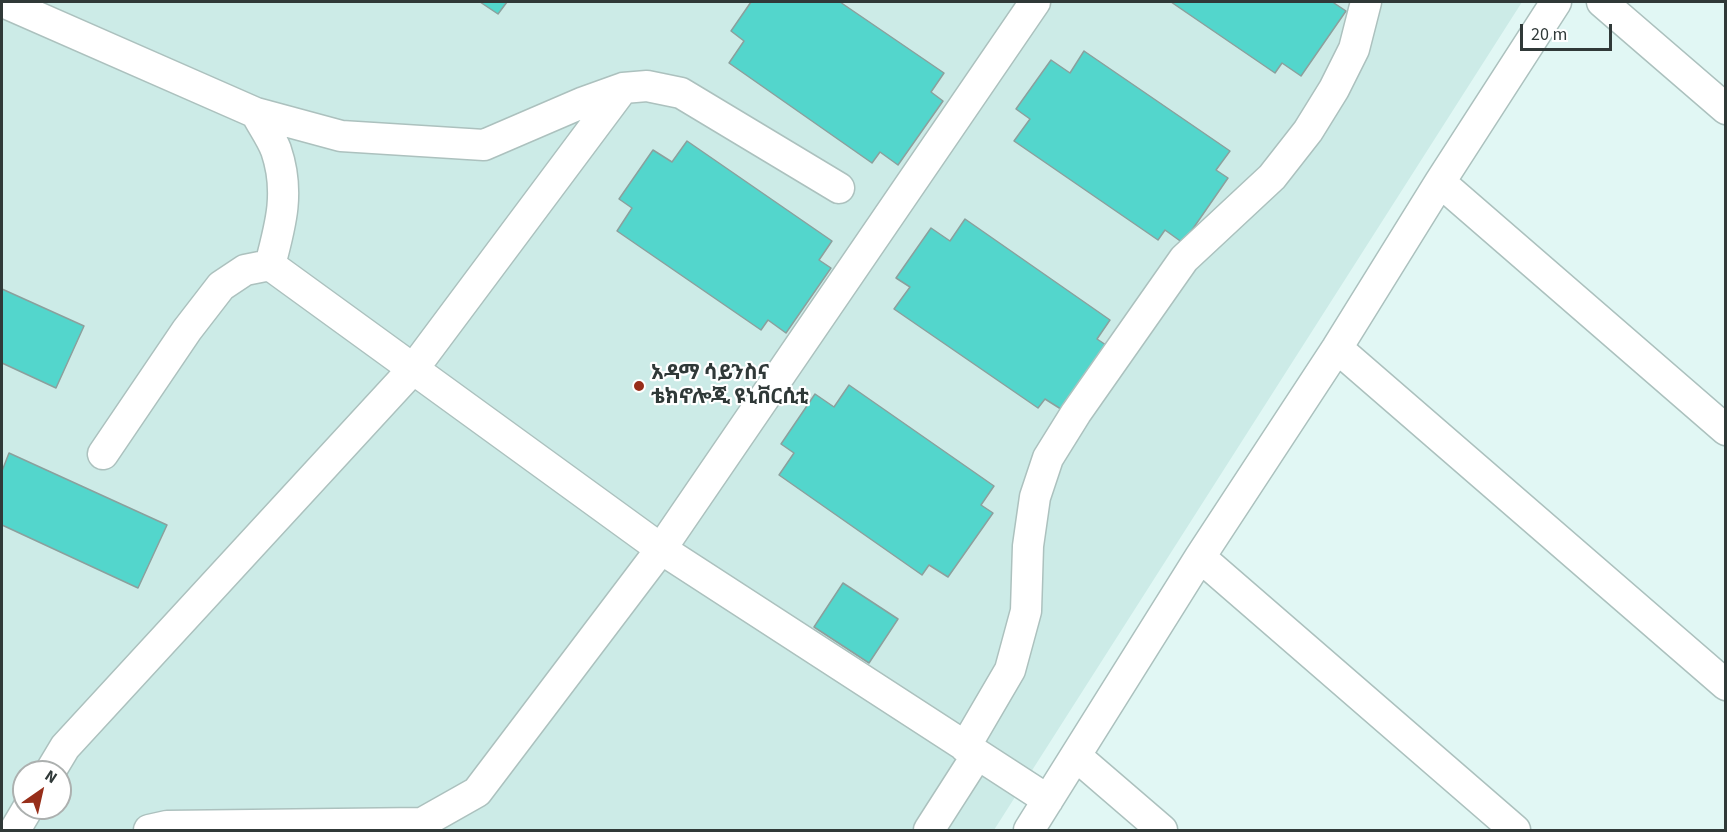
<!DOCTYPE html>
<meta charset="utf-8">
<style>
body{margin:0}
#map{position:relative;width:1727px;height:832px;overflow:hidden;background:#e1f7f4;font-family:"Source Sans 3",sans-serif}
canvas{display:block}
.frame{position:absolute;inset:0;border:3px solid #303938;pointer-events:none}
.north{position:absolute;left:12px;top:760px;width:60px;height:60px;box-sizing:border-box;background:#fff;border:2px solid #acb0af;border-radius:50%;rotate:34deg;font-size:16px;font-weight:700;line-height:24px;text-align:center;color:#303938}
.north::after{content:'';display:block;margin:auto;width:21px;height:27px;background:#972e19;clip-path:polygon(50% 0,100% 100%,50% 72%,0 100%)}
.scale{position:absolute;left:1520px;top:24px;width:92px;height:27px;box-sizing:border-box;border:3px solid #303938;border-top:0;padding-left:8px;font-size:18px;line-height:21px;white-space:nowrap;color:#303938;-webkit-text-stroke:4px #fff;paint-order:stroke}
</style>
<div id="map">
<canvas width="1727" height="832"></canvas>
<div class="frame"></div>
<div class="north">N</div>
<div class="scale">20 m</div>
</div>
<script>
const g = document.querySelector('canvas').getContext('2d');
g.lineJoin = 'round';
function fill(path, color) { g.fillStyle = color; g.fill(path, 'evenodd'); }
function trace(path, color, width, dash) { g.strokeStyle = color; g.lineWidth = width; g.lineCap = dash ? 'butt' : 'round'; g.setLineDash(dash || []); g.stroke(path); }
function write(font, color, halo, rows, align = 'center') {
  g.font = font + ' "Source Sans 3","Noto Sans Ethiopic",sans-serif'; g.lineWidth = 4.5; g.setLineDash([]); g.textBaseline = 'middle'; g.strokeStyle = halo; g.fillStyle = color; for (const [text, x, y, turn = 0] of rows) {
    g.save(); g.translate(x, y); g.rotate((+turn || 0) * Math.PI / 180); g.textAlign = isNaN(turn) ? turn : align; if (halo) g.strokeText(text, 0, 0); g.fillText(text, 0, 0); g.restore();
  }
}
const built = new Path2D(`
 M2 2H1522L994 830H2ZM24 772H60V808H24Z`);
const building = new Path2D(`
 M480 2H507L498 14Z
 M751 2H840L944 73 931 92 943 101 898 165 880 152 872 163 729 63 744 41 731 31Z
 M1171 2H1335L1334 3 1346 11 1301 76 1282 63 1275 73Z
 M1084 51 1230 151 1216 170 1228 178 1183 243 1165 230 1158 240 1014 141 1030 119 1016 109 1051 60 1070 73Z
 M687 141 832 241 819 260 831 268 786 333 768 320 761 330 617 231 632 208 619 199 653 150 672 162Z
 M965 219 1110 320 1097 339 1109 347 1064 411 1045 399 1038 408 894 309 910 287 896 278 931 228 950 241Z
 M2 289 84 326 56 388 2 363Z
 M849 385 994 486 981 505 993 513 948 577 929 565 922 575 779 475 794 453 781 444 815 394 834 407Z
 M9 453 167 525 138 588 2 525V471Z
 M843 583 898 619 869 663 814 627Z`);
const minor = new Path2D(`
 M3 2 256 113 341 136 484 145 584 102 623 88 647 86 681 93 839 188
 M1602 2 1726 109
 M256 113C262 125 271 137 276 150 290 191 281 224 270 265
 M1440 182 1726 430
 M1337 348 1726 685
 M103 454 187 330 221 286 245 270 270 265 661 549 1048 800
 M1200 557 1515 830
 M965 747 1010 670 1026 611 1028 546 1035 497 1048 458 1076 413 1184 259 1272 177 1308 131 1334 89 1354 49 1366 2
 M1076 756 1162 830
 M50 772 65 747 414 368 623 88
 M15 830 28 808
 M149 830 167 826 422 823 477 792 661 549 1035 2
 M929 830 977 755
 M1029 830 1200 557 1337 348 1440 182 1556 2`);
const markers = [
 [639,386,6,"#972e19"]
];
const poiNames = [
 ["አዳማ ሳይንስና",651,374],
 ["ቴክኖሎጂ ዩኒቨርሲቲ",651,398]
];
fill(built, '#ccebe7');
fill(building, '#53d6cc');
trace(building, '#8ba09d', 1.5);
trace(minor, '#acc1be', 33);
trace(minor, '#fff', 30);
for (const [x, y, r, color] of markers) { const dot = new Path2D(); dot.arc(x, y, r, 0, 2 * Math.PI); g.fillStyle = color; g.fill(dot); trace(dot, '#fff', 2); }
write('bold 21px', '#303938', '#fff', poiNames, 'left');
</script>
